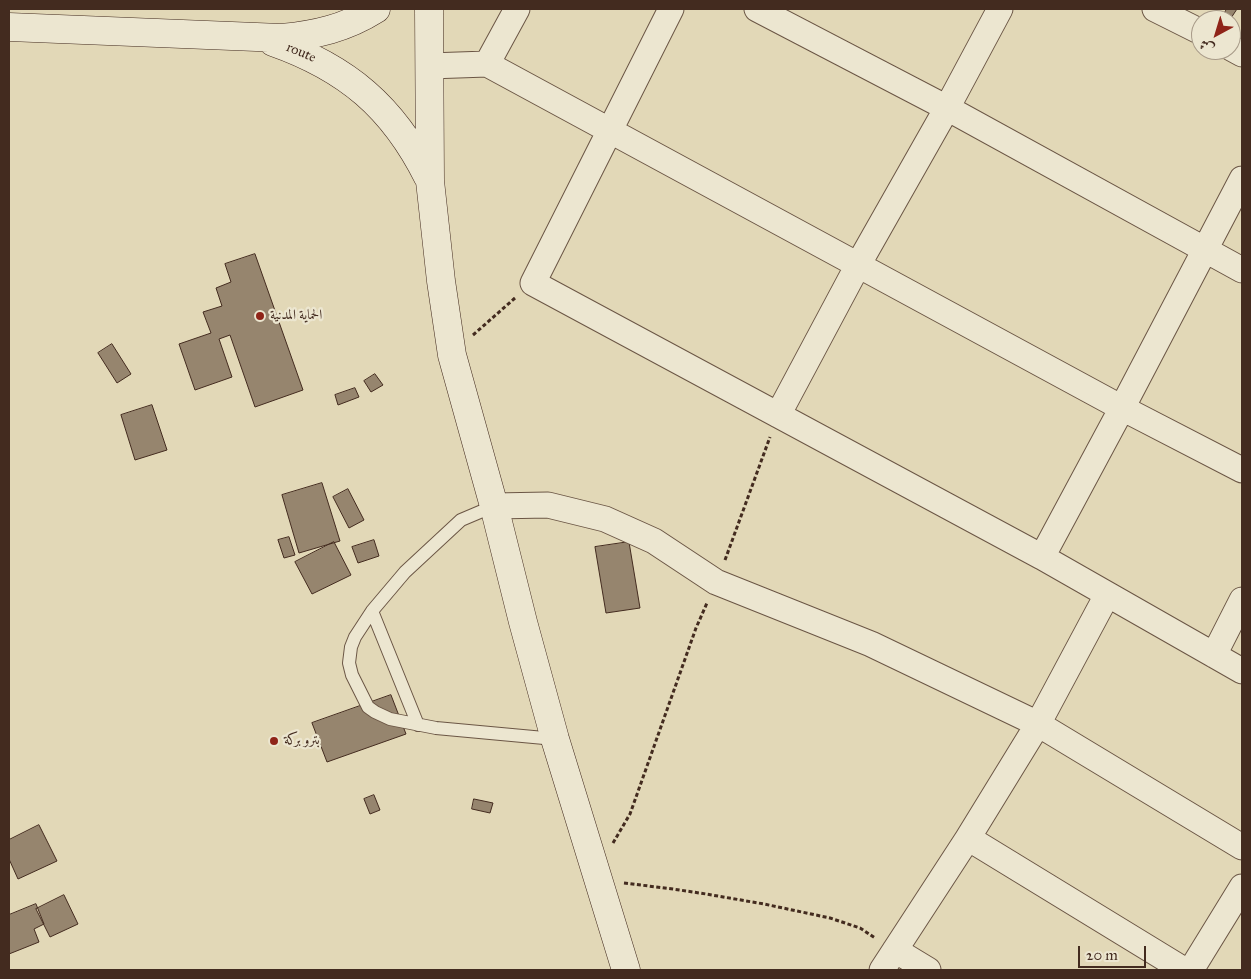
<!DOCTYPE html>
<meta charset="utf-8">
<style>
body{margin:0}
#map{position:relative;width:1251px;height:979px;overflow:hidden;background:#e2d8b7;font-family:"IM FELL Great Primer",Amiri,serif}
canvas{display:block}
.frame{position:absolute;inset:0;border:10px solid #432b1f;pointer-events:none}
.north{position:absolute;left:1191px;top:10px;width:50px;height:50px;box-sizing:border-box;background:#ece6d0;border:1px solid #a89b89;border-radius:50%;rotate:219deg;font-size:14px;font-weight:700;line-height:20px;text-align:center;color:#432b1f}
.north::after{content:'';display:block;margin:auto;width:18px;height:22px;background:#8f2418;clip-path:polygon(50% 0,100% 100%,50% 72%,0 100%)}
.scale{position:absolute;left:1078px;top:946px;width:68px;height:22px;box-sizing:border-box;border:2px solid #432b1f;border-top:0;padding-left:6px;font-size:15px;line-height:18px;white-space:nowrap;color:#432b1f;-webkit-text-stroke:4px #ece6d0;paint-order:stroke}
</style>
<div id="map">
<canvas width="1251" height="979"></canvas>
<div class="frame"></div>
<div class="north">ش</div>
<div class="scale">20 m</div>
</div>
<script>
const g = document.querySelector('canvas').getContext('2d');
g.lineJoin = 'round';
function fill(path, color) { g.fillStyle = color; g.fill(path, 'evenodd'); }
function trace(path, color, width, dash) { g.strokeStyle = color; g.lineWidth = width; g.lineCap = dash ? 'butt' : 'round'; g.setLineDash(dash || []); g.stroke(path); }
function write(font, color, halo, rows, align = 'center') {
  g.font = font + ' "IM FELL Great Primer",Amiri,serif'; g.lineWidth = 4.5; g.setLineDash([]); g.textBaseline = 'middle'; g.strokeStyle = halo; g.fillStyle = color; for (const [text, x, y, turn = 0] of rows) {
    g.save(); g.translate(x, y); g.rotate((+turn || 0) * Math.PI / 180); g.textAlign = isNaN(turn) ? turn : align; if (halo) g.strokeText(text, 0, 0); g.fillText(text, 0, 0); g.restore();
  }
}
const building = new Path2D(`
 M1227 9H1237L1231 18 1224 14Z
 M255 254 303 390 255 407 230 335 219 339 232 377 195 390 179 344 211 333 203 312 222 306 216 288 231 282 225 264Z
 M112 344 131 374 117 383 98 353Z
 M375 374 383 385 371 392 364 381Z
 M355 388 359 397 338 405 335 395Z
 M152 405 167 450 135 460 121 415Z
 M322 483 340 541 299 553 282 495Z
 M348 489 364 520 349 528 333 497Z
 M289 537 295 555 284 558 278 540Z
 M374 540 379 556 358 563 352 547Z
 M334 542 351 575 312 594 295 562Z
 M629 542 640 608 606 613 595 547Z
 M391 695 406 734 327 762 312 723Z
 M374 795 380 810 370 814 364 799Z
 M474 799 493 803 490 813 472 809Z
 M39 825 57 861 18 879 9 859V840Z
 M64 895 78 924 50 937 36 909Z
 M36 904 44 924 34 929 39 942 9 954V915Z`);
const path = new Path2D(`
 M473 335 515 298
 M725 560 770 437
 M613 843 630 814 696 628 707 603
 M624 883 673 889 706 894 764 904 830 918 860 928 875 938`);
const service = new Path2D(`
 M494 506 461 520 405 572 372 611 355 637 351 647 349 663 352 675 368 707 375 712 390 719 436 728 555 739
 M372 611 418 725`);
const minor = new Path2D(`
 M671 9 533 283 1042 557 1242 671
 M757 9 947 108 1242 270
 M1155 9 1201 32
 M1231 48 1242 54
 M487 64 517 9
 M429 66 487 64 1122 408 1242 470
 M778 415 858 265 947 108 1000 9
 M494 506 548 505 605 519 654 541 716 582 871 644 1038 724 1242 847
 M1042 557 1122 408 1242 179
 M1214 655 1242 600
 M968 838 1184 970
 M895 950 928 970
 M882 970 968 838 1038 724 1107 595
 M1191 970 1242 887`);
const secondary = new Path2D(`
 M429 9 430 181 441 281 452 355 494 506 523 622 555 739 626 970
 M9 27 281 38C316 35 346 28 376 9
 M273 42C347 68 393 107 428 177`);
const markers = [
 [260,316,5,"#8f2418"],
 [274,741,5,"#8f2418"]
];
const streetNames = [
 ["route",301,53,23]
];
const poiNames = [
 ["الحماية المدنية",270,316],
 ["بترو بركة",284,741]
];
fill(building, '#96856e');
trace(building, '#432b1f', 1);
trace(service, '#6b5645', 14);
trace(minor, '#6b5645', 27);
trace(secondary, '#432b1f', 29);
trace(path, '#432b1f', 3, [4, 2.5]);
trace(service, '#ece6d0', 12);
trace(minor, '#ece6d0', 25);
trace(secondary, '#ece6d0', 28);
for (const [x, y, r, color] of markers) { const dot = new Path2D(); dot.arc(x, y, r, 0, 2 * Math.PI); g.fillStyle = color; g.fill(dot); trace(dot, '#ece6d0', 2); }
write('14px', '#432b1f', '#ece6d0', streetNames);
write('14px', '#432b1f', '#ece6d0', poiNames, 'left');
</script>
